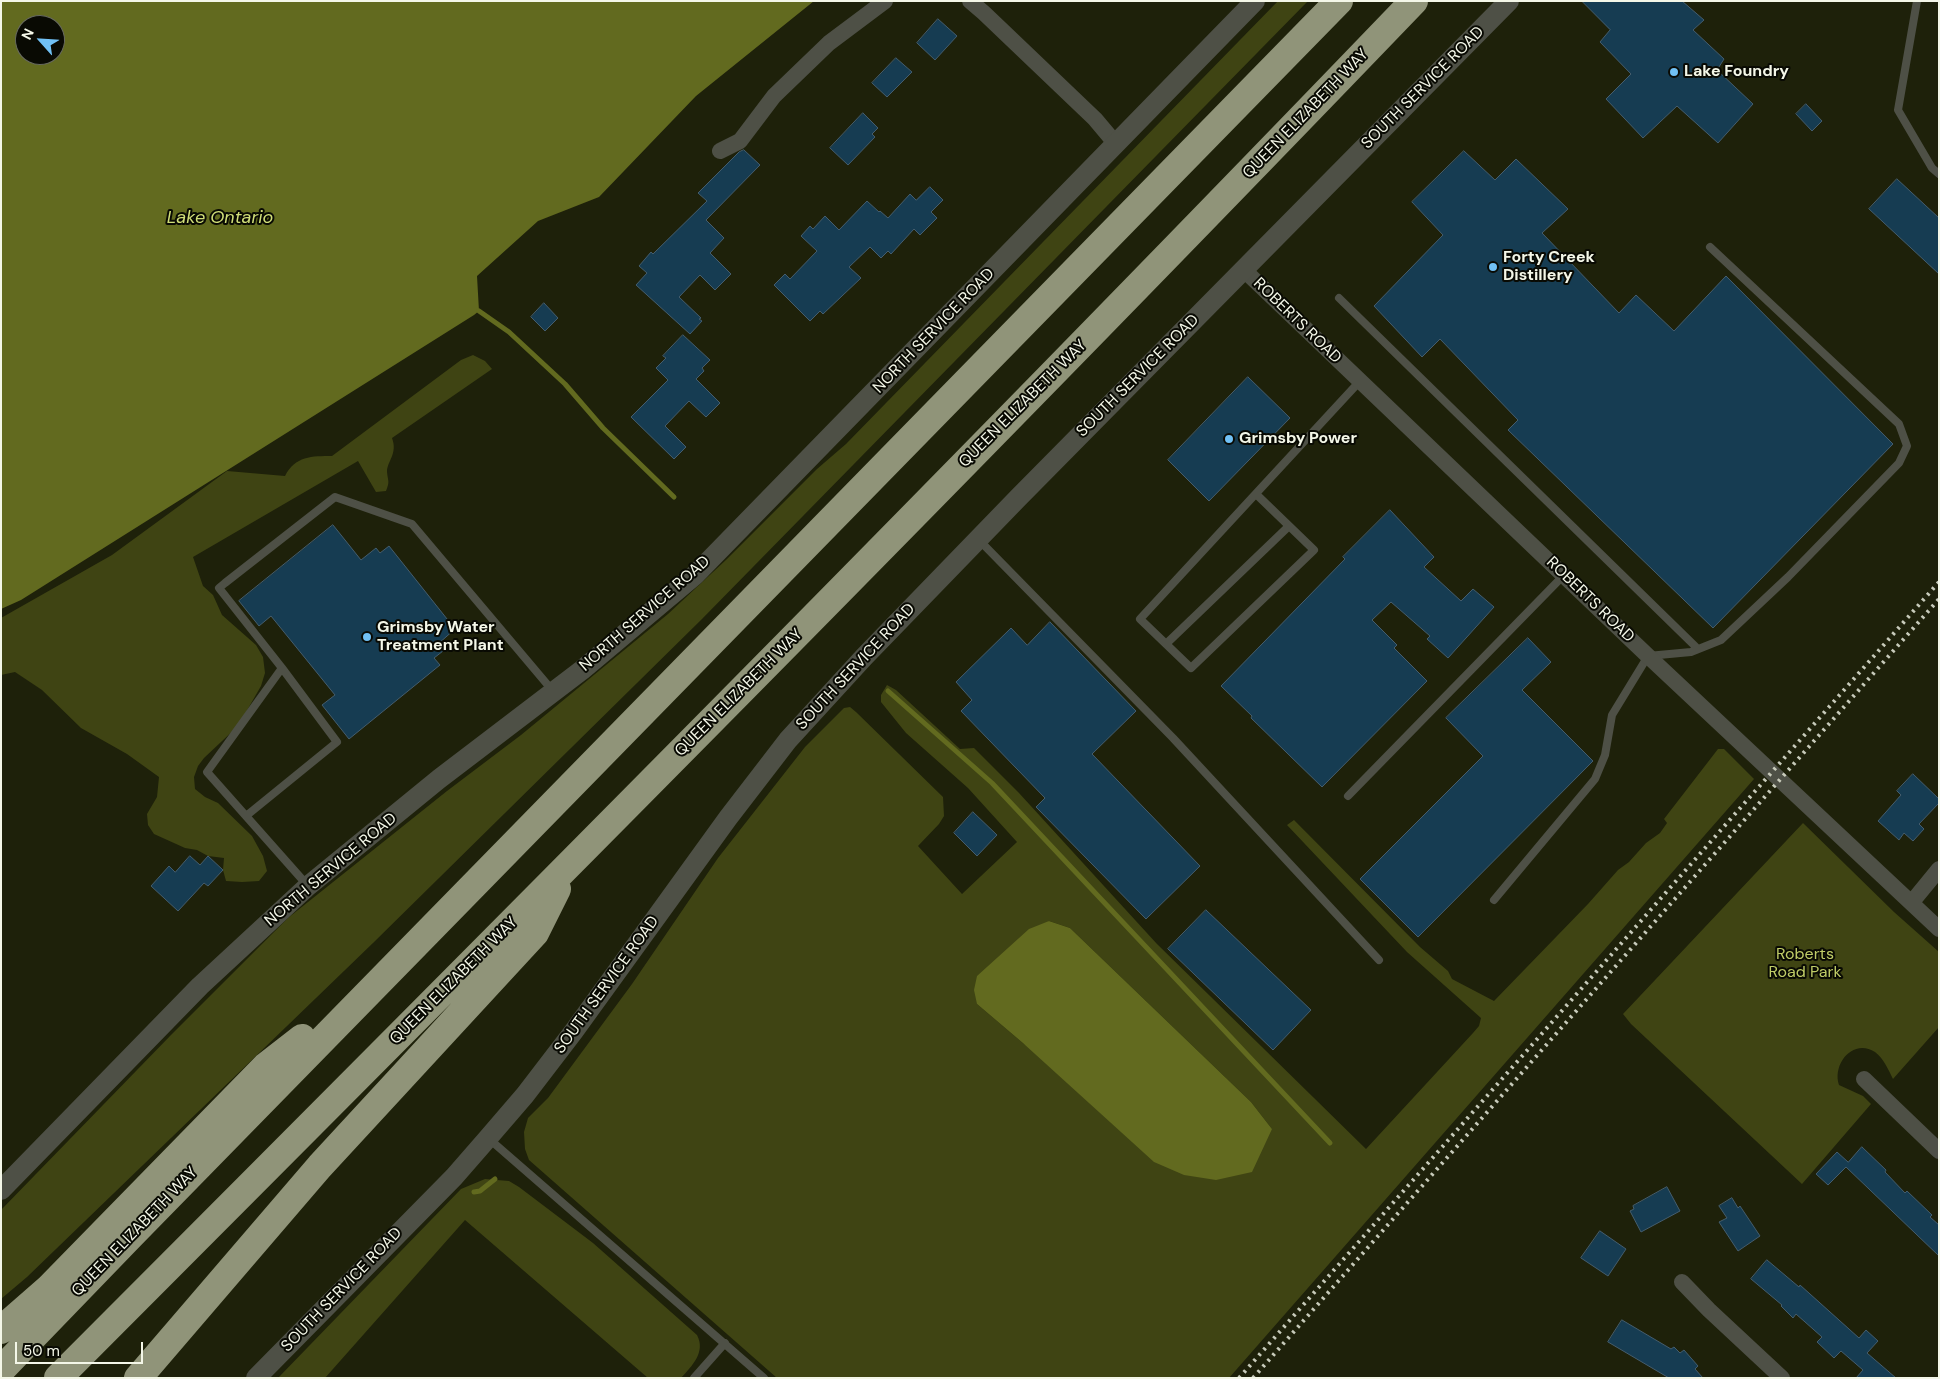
<!DOCTYPE html>
<style>
body{margin:0}
#map{position:relative;width:1940px;height:1379px;overflow:hidden;background:#1e210a;font-family:"DM Sans",sans-serif}
canvas{display:block}
.frame{position:absolute;inset:0;border:2px solid #f4f7e8;pointer-events:none}
.north{position:absolute;left:15px;top:15px;width:50px;height:50px;box-sizing:border-box;background:#090a03;border:1px solid #67695f;border-radius:50%;rotate:296deg;font-size:14px;font-weight:700;line-height:20px;text-align:center;color:#f4f7e8}
.north::after{content:'';display:block;margin:auto;width:18px;height:22px;background:#71c1f5;clip-path:polygon(50% 0,100% 100%,50% 72%,0 100%)}
.scale{position:absolute;left:15px;top:1342px;width:128px;height:22px;box-sizing:border-box;border:2px solid #f4f7e8;border-top:0;padding-left:6px;font-size:15px;line-height:18px;white-space:nowrap;color:#f4f7e8;-webkit-text-stroke:4px #090a03;paint-order:stroke}
</style>
<div id="map">
<canvas width="1940" height="1379"></canvas>
<div class="frame"></div>
<div class="north">N</div>
<div class="scale">50 m</div>
</div>
<script>
const g = document.querySelector('canvas').getContext('2d');
g.lineJoin = 'round';
function fill(path, color) { g.fillStyle = color; g.fill(path, 'evenodd'); }
function trace(path, color, width, dash) { g.strokeStyle = color; g.lineWidth = width; g.lineCap = dash ? 'butt' : 'round'; g.setLineDash(dash || []); g.stroke(path); }
function write(font, color, halo, rows, align = 'center') {
  g.font = font + ' "DM Sans",sans-serif'; g.lineWidth = 4; g.setLineDash([]); g.textBaseline = 'middle'; g.strokeStyle = halo; g.fillStyle = color; for (const [text, x, y, turn = 0] of rows) {
    g.save(); g.translate(x, y); g.rotate((+turn || 0) * Math.PI / 180); g.textAlign = isNaN(turn) ? turn : align; if (halo) g.strokeText(text, 0, 0); g.fillText(text, 0, 0); g.restore();
  }
}
const green = new Path2D(`
 M1278 1H1308L702 619 373 943 27 1277 1 1299V1210L170 1036 288 918 447 791 521 735 668 614 727 559 817 469 846 444Z
 M473 355 485 361 492 369 392 438C398 454 387 461 387 472 388 482 390 481 386 491L376 492 358 461 193 557 203 586 213 595 222 615 256 645 263 657 265 673 261 686 238 726 204 758 198 766 194 777 195 789 205 797 218 803 252 836 263 856 267 871 259 881 242 882 226 881 223 870 224 858 208 856 197 850 185 848 154 834 148 825 147 814 157 797 159 777 127 754 81 728 42 690 15 672 1 675V618L112 555 227 471 285 476C295 456 312 456 332 456L461 360Z
 M887 685 896 690 960 749 974 748 1019 793 1157 944 1366 1149 1473 1033 1479 1026 1481 1018 1407 952 1287 825 1294 820 1420 947 1448 971 1452 979 1494 1001 1588 904 1618 870 1629 862 1646 843 1660 833 1667 823 1664 819 1718 749H1724L1754 779 1229 1378H777L529 1160 525 1149 524 1132 528 1118 548 1098 632 984 718 858 805 747 844 708 850 707 856 712 943 797 944 816 939 824 918 846 962 894 1017 842 968 788 906 733 881 702V695ZM1049 921 1070 928 1251 1102 1272 1129 1024 1044 977 1004Z
 M1803 823 1894 912 1939 952V1027L1893 1079C1888 1069 1884 1059 1875 1052 1853 1038 1832 1064 1839 1085L1863 1096 1871 1104 1802 1184 1631 1024 1623 1014Z
 M485 1179 509 1181 519 1187 593 1243 697 1335C706 1352 692 1366 681 1378H648L465 1220 325 1378H278L461 1189Z`);
const water = new Path2D(`
 M1 1H814L696 96 599 197 538 221 477 276 479 311 474 315 21 600 1 609ZM25 25H55V55H25Z
 M1049 921 1070 928 1251 1102 1272 1129 1252 1172 1216 1180 1184 1175 1154 1162 1024 1044 977 1004 974 990 977 976 1029 929Z`);
const stream = new Path2D(`
 M479 311 509 332 565 384 603 428 674 497
 M888 691 992 783 1330 1143
 M474 1192 480 1191 495 1179`);
const building = new Path2D(`
 M1582 1H1682L1704 20 1693 30 1724 59 1717 70 1753 104 1718 143 1677 106 1643 138 1606 99 1631 74 1600 42 1610 30Z
 M938 19 957 36 935 60 917 43Z
 M896 58 912 72 887 97 872 83Z
 M1806 104 1822 121 1812 131 1796 114Z
 M863 113 878 128 872 134 875 137 848 165 830 148Z
 M744 150 760 165 706 220 724 238 710 253 731 274 715 290 700 275 679 297 701 318 699 319 702 321 690 334 636 285 647 273 639 266 651 252 653 254 707 201 698 193 739 152Z
 M1464 151 1495 180 1516 159 1568 209 1542 233 1619 313 1636 295 1674 331 1726 276 1893 444 1713 628 1508 430 1518 420 1440 339 1422 357 1374 306 1443 235 1412 202Z
 M1897 179 1939 218V274L1869 209Z
 M930 187 943 200 931 212 937 218 920 235 914 229 891 254 888 251 881 258 870 247 849 267 861 278 823 314 820 311 810 321 774 285 785 274 790 279 817 251 801 236 810 226 813 229 825 216 839 230 867 201 879 212 880 211 888 218 910 194 916 200Z
 M544 303 558 318 545 331 531 317Z
 M683 335 710 360 702 368 704 371 696 379 720 403 706 417 689 401 665 426 686 447 674 459 631 417 668 380 656 368 666 358 663 356Z
 M1248 377 1290 418 1209 501 1168 460Z
 M1390 510 1434 557 1424 567 1461 601 1473 589 1494 607 1448 658 1427 639 1430 636 1391 602 1372 620 1397 645 1394 648 1427 681 1322 787 1251 718 1252 716 1221 686 1345 559 1343 557Z
 M333 525 361 560 376 548 380 553 389 546 455 629 438 644 443 651 434 658 440 665 349 739 322 705 335 695 271 616 259 626 239 601Z
 M1050 622 1136 711 1092 754 1200 866 1146 919 1036 807 1045 798 961 711 972 700 956 682 1011 628 1027 645Z
 M1528 638 1551 662 1522 690 1593 761 1418 937 1360 879 1483 756 1446 718Z
 M1913 774 1939 799V803L1919 824 1924 829 1913 841 1904 833 1899 840 1878 821 1901 795 1897 791Z
 M973 812 997 835 977 856 954 833Z
 M190 856 200 865 208 856 223 870 208 886 204 883 178 911 151 886 169 866 175 872Z
 M1206 910 1311 1010 1273 1050 1168 949Z
 M1862 1147 1886 1170 1885 1172 1905 1193 1907 1191 1932 1215 1930 1217 1939 1225V1256L1846 1167 1828 1185 1816 1174 1837 1152 1848 1162Z
 M1667 1187 1680 1211 1641 1232 1630 1211 1634 1209 1633 1206Z
 M1732 1198 1738 1208 1740 1206 1760 1236 1738 1251 1719 1222 1727 1218 1719 1206Z
 M1600 1231 1626 1249 1608 1276 1581 1258Z
 M1767 1260 1799 1287 1800 1285 1859 1338 1866 1330 1878 1341 1867 1353 1896 1378H1856L1863 1370 1841 1351 1834 1358 1817 1342 1822 1337 1796 1314 1793 1318 1781 1306 1782 1305 1751 1279Z
 M1622 1320 1671 1349 1674 1347 1680 1353 1684 1350 1698 1366 1695 1369 1703 1378H1669L1608 1342Z`);
const service = new Path2D(`
 M1917 1 1898 110 1932 168 1939 174
 M1339 298 1698 649
 M1256 494 1314 550 1191 668 1140 619 1360 381
 M979 540 1173 738 1379 960
 M1166 644 1289 526
 M1348 796 1564 575
 M246 816 337 742 282 668
 M308 886 207 772 282 668 219 588 225 583 335 497 412 524 552 690
 M1494 900 1595 779 1605 755 1612 715 1648 656 1691 652 1721 640 1788 577 1899 463 1907 446 1899 424 1710 247
 M488 1138 764 1378
 M694 1378 725 1343`);
const minor = new Path2D(`
 M970 1 984 13 1095 119 1116 144
 M720 151 740 141 774 96 829 43 885 1
 M1244 270 1648 656 1939 929
 M1912 902 1939 869
 M1864 1079 1939 1151
 M1682 1282 1709 1310 1782 1378`);
const tertiary = new Path2D(`
 M1 1190 200 986 308 886 439 779 582 670 695 575 1255 1
 M256 1378 454 1177 488 1138 525 1095 574 1031 728 818 788 740 864 657 1018 498 1509 1`);
const motorway = new Path2D(`
 M1 1330 49 1288 266 1066 302 1038
 M1 1370C444 911 890 455 1339 1
 M58 1378C513 922 967 466 1414 1
 M138 1378 320 1166 535 933 557 889`);
const rail = new Path2D(`
 M1239 1378 1939 582
 M1253 1378 1939 599`);
const markers = [
 [1674,72,5,"#71c1f5"],
 [1493,267,5,"#71c1f5"],
 [1229,439,5,"#71c1f5"],
 [367,637,5,"#71c1f5"]
];
const poiNames = [
 ["Lake Foundry",1684,72],
 ["Forty Creek",1503,258],
 ["Distillery",1503,276],
 ["Grimsby Power",1239,439],
 ["Grimsby Water",377,628],
 ["Treatment Plant",377,646]
];
const streetNames = [
 ["SOUTH SERVICE ROAD",1423,88,-45],
 ["QUEEN ELIZABETH WAY",1306,114,-46],
 ["ROBERTS ROAD",1297,321,44],
 ["NORTH SERVICE ROAD",934,331,-46],
 ["SOUTH SERVICE ROAD",1138,376,-45],
 ["QUEEN ELIZABETH WAY",1023,404,-45],
 ["ROBERTS ROAD",1590,600,44],
 ["NORTH SERVICE ROAD",645,614,-41],
 ["SOUTH SERVICE ROAD",856,667,-47],
 ["QUEEN ELIZABETH WAY",739,693,-45],
 ["NORTH SERVICE ROAD",331,870,-40],
 ["QUEEN ELIZABETH WAY",454,981,-45],
 ["SOUTH SERVICE ROAD",607,985,-54],
 ["QUEEN ELIZABETH WAY",135,1232,-46],
 ["SOUTH SERVICE ROAD",342,1290,-46]
];
const parkNames = [
 ["Roberts",1805,955],
 ["Road Park",1805,973]
];
const waterNames = [
 ["Lake Ontario",220,218]
];
fill(green, '#3f4413');
fill(water, '#626a1f');
trace(stream, '#626a1f', 5);
fill(building, '#163c52');
trace(building, '#455d6d', 1);
trace(service, '#4e5046', 8);
trace(minor, '#4e5046', 16);
trace(tertiary, '#4e5046', 20);
trace(motorway, '#909479', 28);
trace(rail, '#c8cbbb', 4, [2.5, 5]);
for (const [x, y, r, color] of markers) { const dot = new Path2D(); dot.arc(x, y, r, 0, 2 * Math.PI); g.fillStyle = color; g.fill(dot); trace(dot, '#090a03', 2); }
write('bold 16px', '#f4f7e8', '#090a03', poiNames, 'left');
write('16px', '#f4f7e8', '#090a03', streetNames);
write('16px', '#c0cd67', '#090a03', parkNames);
write('italic 18px', '#d1df79', '#090a03', waterNames);
</script>
